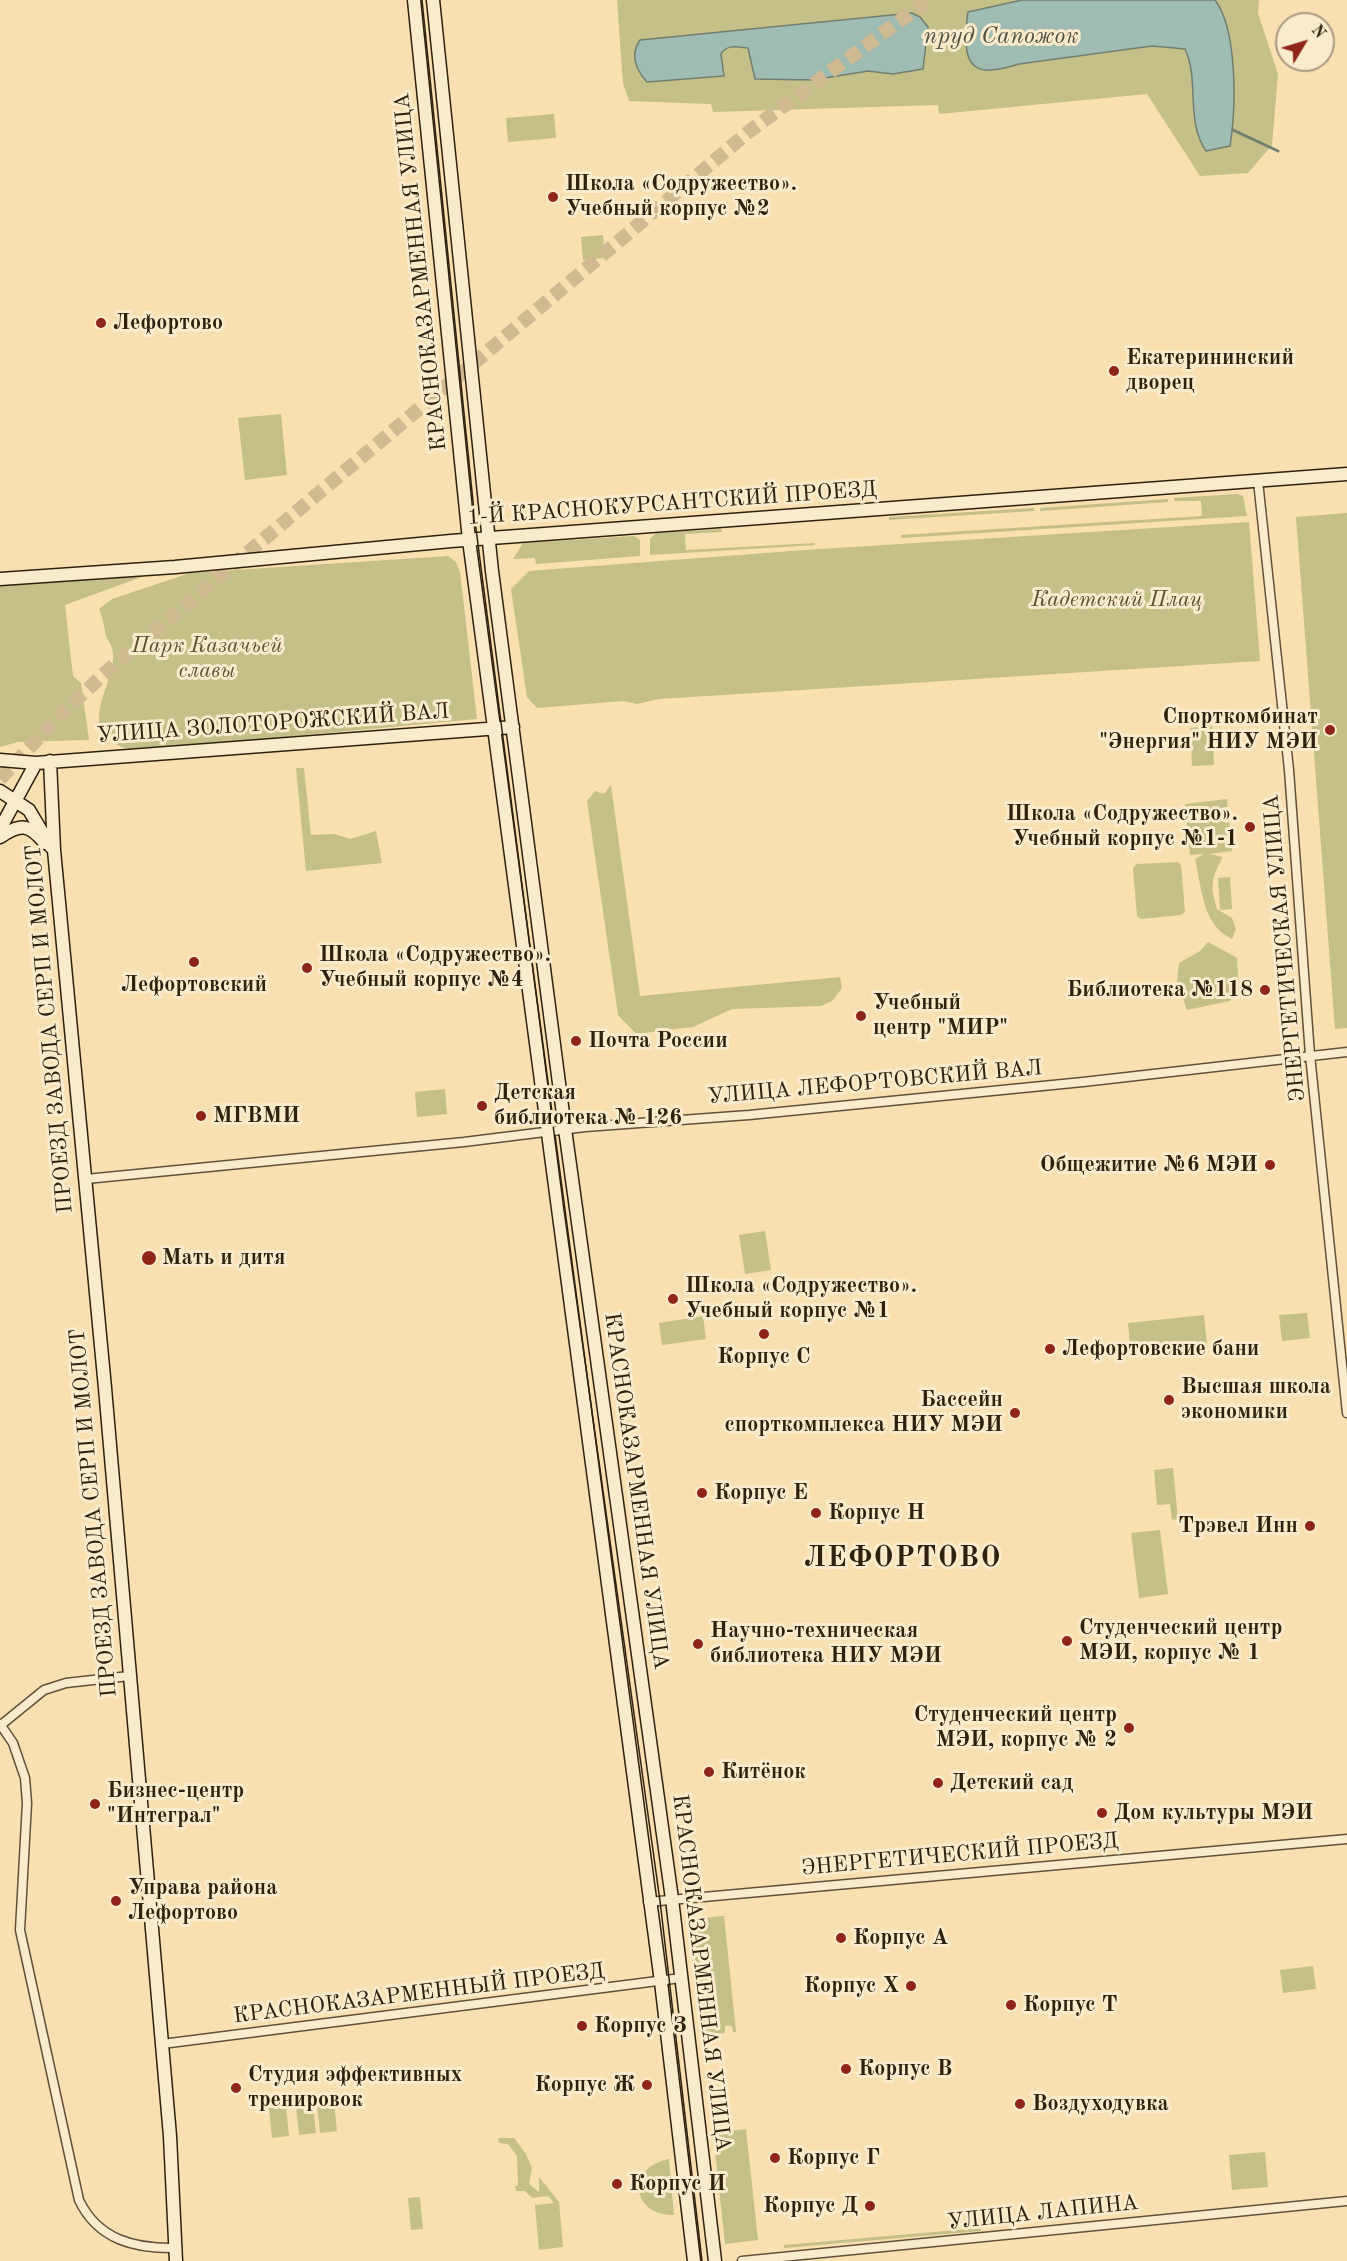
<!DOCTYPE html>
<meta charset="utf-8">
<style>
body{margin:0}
#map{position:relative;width:1347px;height:2261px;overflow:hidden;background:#f8e0b1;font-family:"Old Standard TT",serif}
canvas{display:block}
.north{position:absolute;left:1275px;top:12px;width:60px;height:60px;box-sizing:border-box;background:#faebcc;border:2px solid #a99a80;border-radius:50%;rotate:52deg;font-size:16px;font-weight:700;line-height:24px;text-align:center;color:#30210f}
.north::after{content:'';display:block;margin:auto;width:21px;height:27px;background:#8f2418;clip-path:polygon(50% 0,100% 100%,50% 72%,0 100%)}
</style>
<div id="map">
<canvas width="1347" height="2261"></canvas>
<div class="north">N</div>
</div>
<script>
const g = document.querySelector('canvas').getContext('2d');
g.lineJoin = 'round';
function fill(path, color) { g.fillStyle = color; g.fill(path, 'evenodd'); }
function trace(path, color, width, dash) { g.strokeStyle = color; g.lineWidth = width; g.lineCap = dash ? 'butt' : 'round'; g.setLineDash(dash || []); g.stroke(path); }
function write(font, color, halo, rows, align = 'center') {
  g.font = font + ' "Old Standard TT",serif'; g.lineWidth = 6; g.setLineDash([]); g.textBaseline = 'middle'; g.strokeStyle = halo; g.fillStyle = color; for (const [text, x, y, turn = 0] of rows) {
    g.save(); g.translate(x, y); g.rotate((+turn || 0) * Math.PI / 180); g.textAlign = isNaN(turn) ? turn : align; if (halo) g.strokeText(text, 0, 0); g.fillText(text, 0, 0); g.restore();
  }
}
const green = new Path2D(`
 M617 0H1259L1258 13 1278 74 1272 145 1248 173 1200 176 1147 94 939 114 938 105 713 112 711 104 629 101 623 83Z
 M554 114 556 138 508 142 506 118Z
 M603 235 605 258 583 260 581 237Z
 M281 414 287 475 245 480 238 418Z
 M1237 494 1243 496 1247 516 901 538V535L1202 516 1201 501H1174V498Z
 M1168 499V502L1040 511V508Z
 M1034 508V511L889 520V517Z
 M1347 513V1028L1335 1029 1296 517Z
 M1249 522 1260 661 659 699 637 704 623 701 537 708 527 697 511 589 529 571 805 550Z
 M721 529 722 532 685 534 686 550 815 543V545L650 555V539L656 533Z
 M634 536 640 540V556L536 564 535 558 513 559 523 543Z
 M448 556 456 562 460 572 477 719 135 751C64 734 122 680 112 648 111 643 107 640 106 636 104 626 103 618 99 609L112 599 190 573Z
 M147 575 65 605 73 676 81 683 89 740 18 742 0 747V585Z
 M1212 726 1214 765 1192 766 1190 728Z
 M296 768H304L311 835 335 834 350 839 376 831 382 863 306 871Z
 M611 785 640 996 840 977 842 988 832 1001 821 1006 732 1009 693 1027 636 1034 618 1015 587 801 595 791 604 794Z
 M1227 799 1232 851 1209 854 1223 857C1211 878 1210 886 1217 909L1232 918 1236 929 1232 939C1202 925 1202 888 1195 859L1204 854 1190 855 1185 804Z
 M1178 862 1181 865 1185 912 1181 915 1141 919 1137 916 1133 868 1137 864Z
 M1230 877 1232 909 1220 910 1218 878Z
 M1208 942 1237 958 1239 990 1230 1001 1187 1010 1177 981 1179 963 1200 951Z
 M445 1089 447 1114 417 1117 415 1092Z
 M765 1231 771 1270 745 1274 739 1235Z
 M1307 1313 1310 1338 1282 1341 1279 1315Z
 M1204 1315 1207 1347 1131 1355 1128 1323Z
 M703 1316 706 1339 662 1345 659 1323Z
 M1173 1468 1178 1519 1172 1520 1170 1504 1157 1505 1154 1470Z
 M1160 1530 1168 1594 1139 1598 1131 1533Z
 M724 1916 736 2032H733L732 2026H725V2033L703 2035 691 1919Z
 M1313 1966 1316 1989 1283 1993 1280 1970Z
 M334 2102 337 2131 320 2133 317 2104Z
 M313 2104 316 2133 299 2135 296 2106Z
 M286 2107 289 2136 272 2138 269 2108Z
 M746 2129 758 2240 725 2244 713 2133Z
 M498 2138H514L526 2154 532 2168 529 2184 539 2192V2177L559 2202 563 2247 539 2250 535 2205 554 2203 548 2196 532 2198 525 2191H516L515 2186 518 2185 517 2156 508 2144 499 2143Z
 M1265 2152 1268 2187 1232 2190 1229 2155Z
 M669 2159 674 2215C631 2216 626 2167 669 2159Z
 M420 2197 423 2229 411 2230 408 2198Z
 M980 2228 981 2231 784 2248V2245Z`);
const water = new Path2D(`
 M1022 0H1215C1238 30 1236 110 1230 146L1206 151C1185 120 1200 82 1185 49L1152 46 1019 64C992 72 966 79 966 40 967 31 966 21 968 12Z
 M912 13 920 17 928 27 923 69 893 74 868 71 813 80 755 79 748 48C737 47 727 44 721 54L724 76 647 82C636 70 630 55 640 40Z`);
const stream = new Path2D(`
 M1233 130 1278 151`);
const primaryTunnel = new Path2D(`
 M0 779 61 714 114 665 751 130 928 0`);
const street = new Path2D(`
 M1258 481 1289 770 1310 1055 1347 1413
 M86 1179 464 1142 585 1127 749 1115 1083 1082 1347 1052
 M0 1724 13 1743 25 1778 27 1803 20 1930 79 2200C98 2240 135 2249 177 2248
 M1 1725 44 1690 66 1683 129 1676
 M648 1902 1347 1839
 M162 2044 681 1978
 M742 2261 1347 2201`);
const secondary = new Path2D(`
 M414 0 469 540 661 1982 694 2261
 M433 0 492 571 565 1129 672 1899 715 2261
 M0 579 175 567 451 541 1347 474
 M0 760 36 763 513 727
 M50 761 54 850 105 1388 170 2136 176 2261
 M0 791 29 810 51 847
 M0 829 36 763
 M0 837C21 823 29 824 45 843`);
const tram = new Path2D(`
 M422 0 475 521 564 1210 660 1901 702 2261`);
const markers = [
 [553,197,6,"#8f2418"],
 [101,323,6,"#8f2418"],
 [1114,371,6,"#8f2418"],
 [1330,730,6,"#8f2418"],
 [1250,827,6,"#8f2418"],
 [194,962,6,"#8f2418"],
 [307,968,6,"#8f2418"],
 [1265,990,6,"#8f2418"],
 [861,1016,6,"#8f2418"],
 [576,1041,6,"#8f2418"],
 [482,1106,6,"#8f2418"],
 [201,1116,6,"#8f2418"],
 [1270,1165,6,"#8f2418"],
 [149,1258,8,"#8f2418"],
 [673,1299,6,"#8f2418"],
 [764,1334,6,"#8f2418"],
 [1050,1349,6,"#8f2418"],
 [1169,1400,6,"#8f2418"],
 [1015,1413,6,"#8f2418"],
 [702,1493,6,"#8f2418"],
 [816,1513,6,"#8f2418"],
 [1310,1526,6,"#8f2418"],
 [1067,1641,6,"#8f2418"],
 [698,1644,6,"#8f2418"],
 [1129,1728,6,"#8f2418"],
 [709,1772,6,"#8f2418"],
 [938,1783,6,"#8f2418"],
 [95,1804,6,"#8f2418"],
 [1102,1813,6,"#8f2418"],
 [116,1901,6,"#8f2418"],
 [841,1938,6,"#8f2418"],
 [911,1986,6,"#8f2418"],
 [1011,2005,6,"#8f2418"],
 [582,2026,6,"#8f2418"],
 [846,2069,6,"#8f2418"],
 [647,2085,6,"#8f2418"],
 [236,2088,6,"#8f2418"],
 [1020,2104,6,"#8f2418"],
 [775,2158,6,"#8f2418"],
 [617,2184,6,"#8f2418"],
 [870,2206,6,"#8f2418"]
];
const poiNames = [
 ["Школа «Содружество».",565,184],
 ["Учебный корпус №2",565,209],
 ["Лефортово",113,323],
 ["Екатерининский",1126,358],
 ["дворец",1126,383],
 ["Спорткомбинат",1318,717,"right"],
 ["\"Энергия\" НИУ МЭИ",1318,742,"right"],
 ["Школа «Содружество».",1238,814,"right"],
 ["Учебный корпус №1-1",1238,839,"right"],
 ["Школа «Содружество».",319,955],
 ["Учебный корпус №4",319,980],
 ["Лефортовский",194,985,"center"],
 ["Библиотека №118",1253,990,"right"],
 ["Учебный",873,1003],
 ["центр \"МИР\"",873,1028],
 ["Почта России",588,1041],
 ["Детская",494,1093],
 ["библиотека № 126",494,1118],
 ["МГВМИ",213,1116],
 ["Общежитие №6 МЭИ",1258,1165,"right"],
 ["Мать и дитя",162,1258],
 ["Школа «Содружество».",685,1286],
 ["Учебный корпус №1",685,1311],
 ["Лефортовские бани",1062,1349],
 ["Корпус С",764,1357,"center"],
 ["Высшая школа",1181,1387],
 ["экономики",1181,1412],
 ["Бассейн",1003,1400,"right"],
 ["спорткомплекса НИУ МЭИ",1003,1425,"right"],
 ["Корпус Е",714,1493],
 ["Корпус Н",828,1513],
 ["Трэвел Инн",1298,1526,"right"],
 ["Студенческий центр",1079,1628],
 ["МЭИ, корпус № 1",1079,1653],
 ["Научно-техническая",710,1631],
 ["библиотека НИУ МЭИ",710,1656],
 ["Студенческий центр",1117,1715,"right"],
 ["МЭИ, корпус № 2",1117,1740,"right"],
 ["Китёнок",721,1772],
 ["Детский сад",950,1783],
 ["Бизнес-центр",107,1791],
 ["\"Интеграл\"",107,1816],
 ["Дом культуры МЭИ",1114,1813],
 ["Управа района",128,1888],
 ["Лефортово",128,1913],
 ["Корпус А",853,1938],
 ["Корпус Х",899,1986,"right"],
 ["Корпус Т",1023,2005],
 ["Корпус З",594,2026],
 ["Корпус В",858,2069],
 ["Студия эффективных",248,2075],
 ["тренировок",248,2100],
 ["Корпус Ж",635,2085,"right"],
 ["Воздуходувка",1032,2104],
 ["Корпус Г",787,2158],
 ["Корпус И",629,2184],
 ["Корпус Д",858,2206,"right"]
];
const streetNames = [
 ["КРАСНОКАЗАРМЕННАЯ УЛИЦА",421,272,-96],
 ["1-Й КРАСНОКУРСАНТСКИЙ ПРОЕЗД",672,504,-4],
 ["УЛИЦА ЗОЛОТОРОЖСКИЙ ВАЛ",273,724,-4],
 ["ЭНЕРГЕТИЧЕСКАЯ УЛИЦА",1285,948,-95],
 ["ПРОЕЗД ЗАВОДА СЕРП И МОЛОТ",50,1029,-95],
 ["УЛИЦА ЛЕФОРТОВСКИЙ ВАЛ",875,1083,-5],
 ["КРАСНОКАЗАРМЕННАЯ УЛИЦА",636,1491,82],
 ["ПРОЕЗД ЗАВОДА СЕРП И МОЛОТ",94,1513,-95],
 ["ЭНЕРГЕТИЧЕСКИЙ ПРОЕЗД",960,1855,-5],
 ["КРАСНОКАЗАРМЕННАЯ УЛИЦА",701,1973,83],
 ["КРАСНОКАЗАРМЕННЫЙ ПРОЕЗД",419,1994,-7],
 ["УЛИЦА ЛАПИНА",1043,2213,-6]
];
const parkNames = [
 ["Кадетский Плац",1117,600],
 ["Парк Казачьей",207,646],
 ["славы",207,671]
];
const waterNames = [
 ["пруд Сапожок",1001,37]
];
const districtNames = [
 ["ЛЕФОРТОВО",903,1559]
];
fill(green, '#c4c087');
fill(water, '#9ebcb1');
trace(water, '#727e70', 1.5);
trace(stream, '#727e70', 3);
trace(primaryTunnel, '#d0ba91', 14, [14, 7]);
trace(street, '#625138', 11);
trace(secondary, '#30210f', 15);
trace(street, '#faebcc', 8);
trace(secondary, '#faebcc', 12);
trace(tram, '#30210f', 1.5);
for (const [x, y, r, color] of markers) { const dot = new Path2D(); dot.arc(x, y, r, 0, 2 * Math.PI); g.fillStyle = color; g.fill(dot); trace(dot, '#faebcc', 2); }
write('bold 22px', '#30210f', '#faebcc', poiNames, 'left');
write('22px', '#30210f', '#faebcc', streetNames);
write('italic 22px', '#5c5133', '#faebcc', parkNames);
write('italic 24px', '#515040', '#faebcc', waterNames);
g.letterSpacing = '1.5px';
write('bold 28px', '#30210f', '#faebcc', districtNames);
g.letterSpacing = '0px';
</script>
